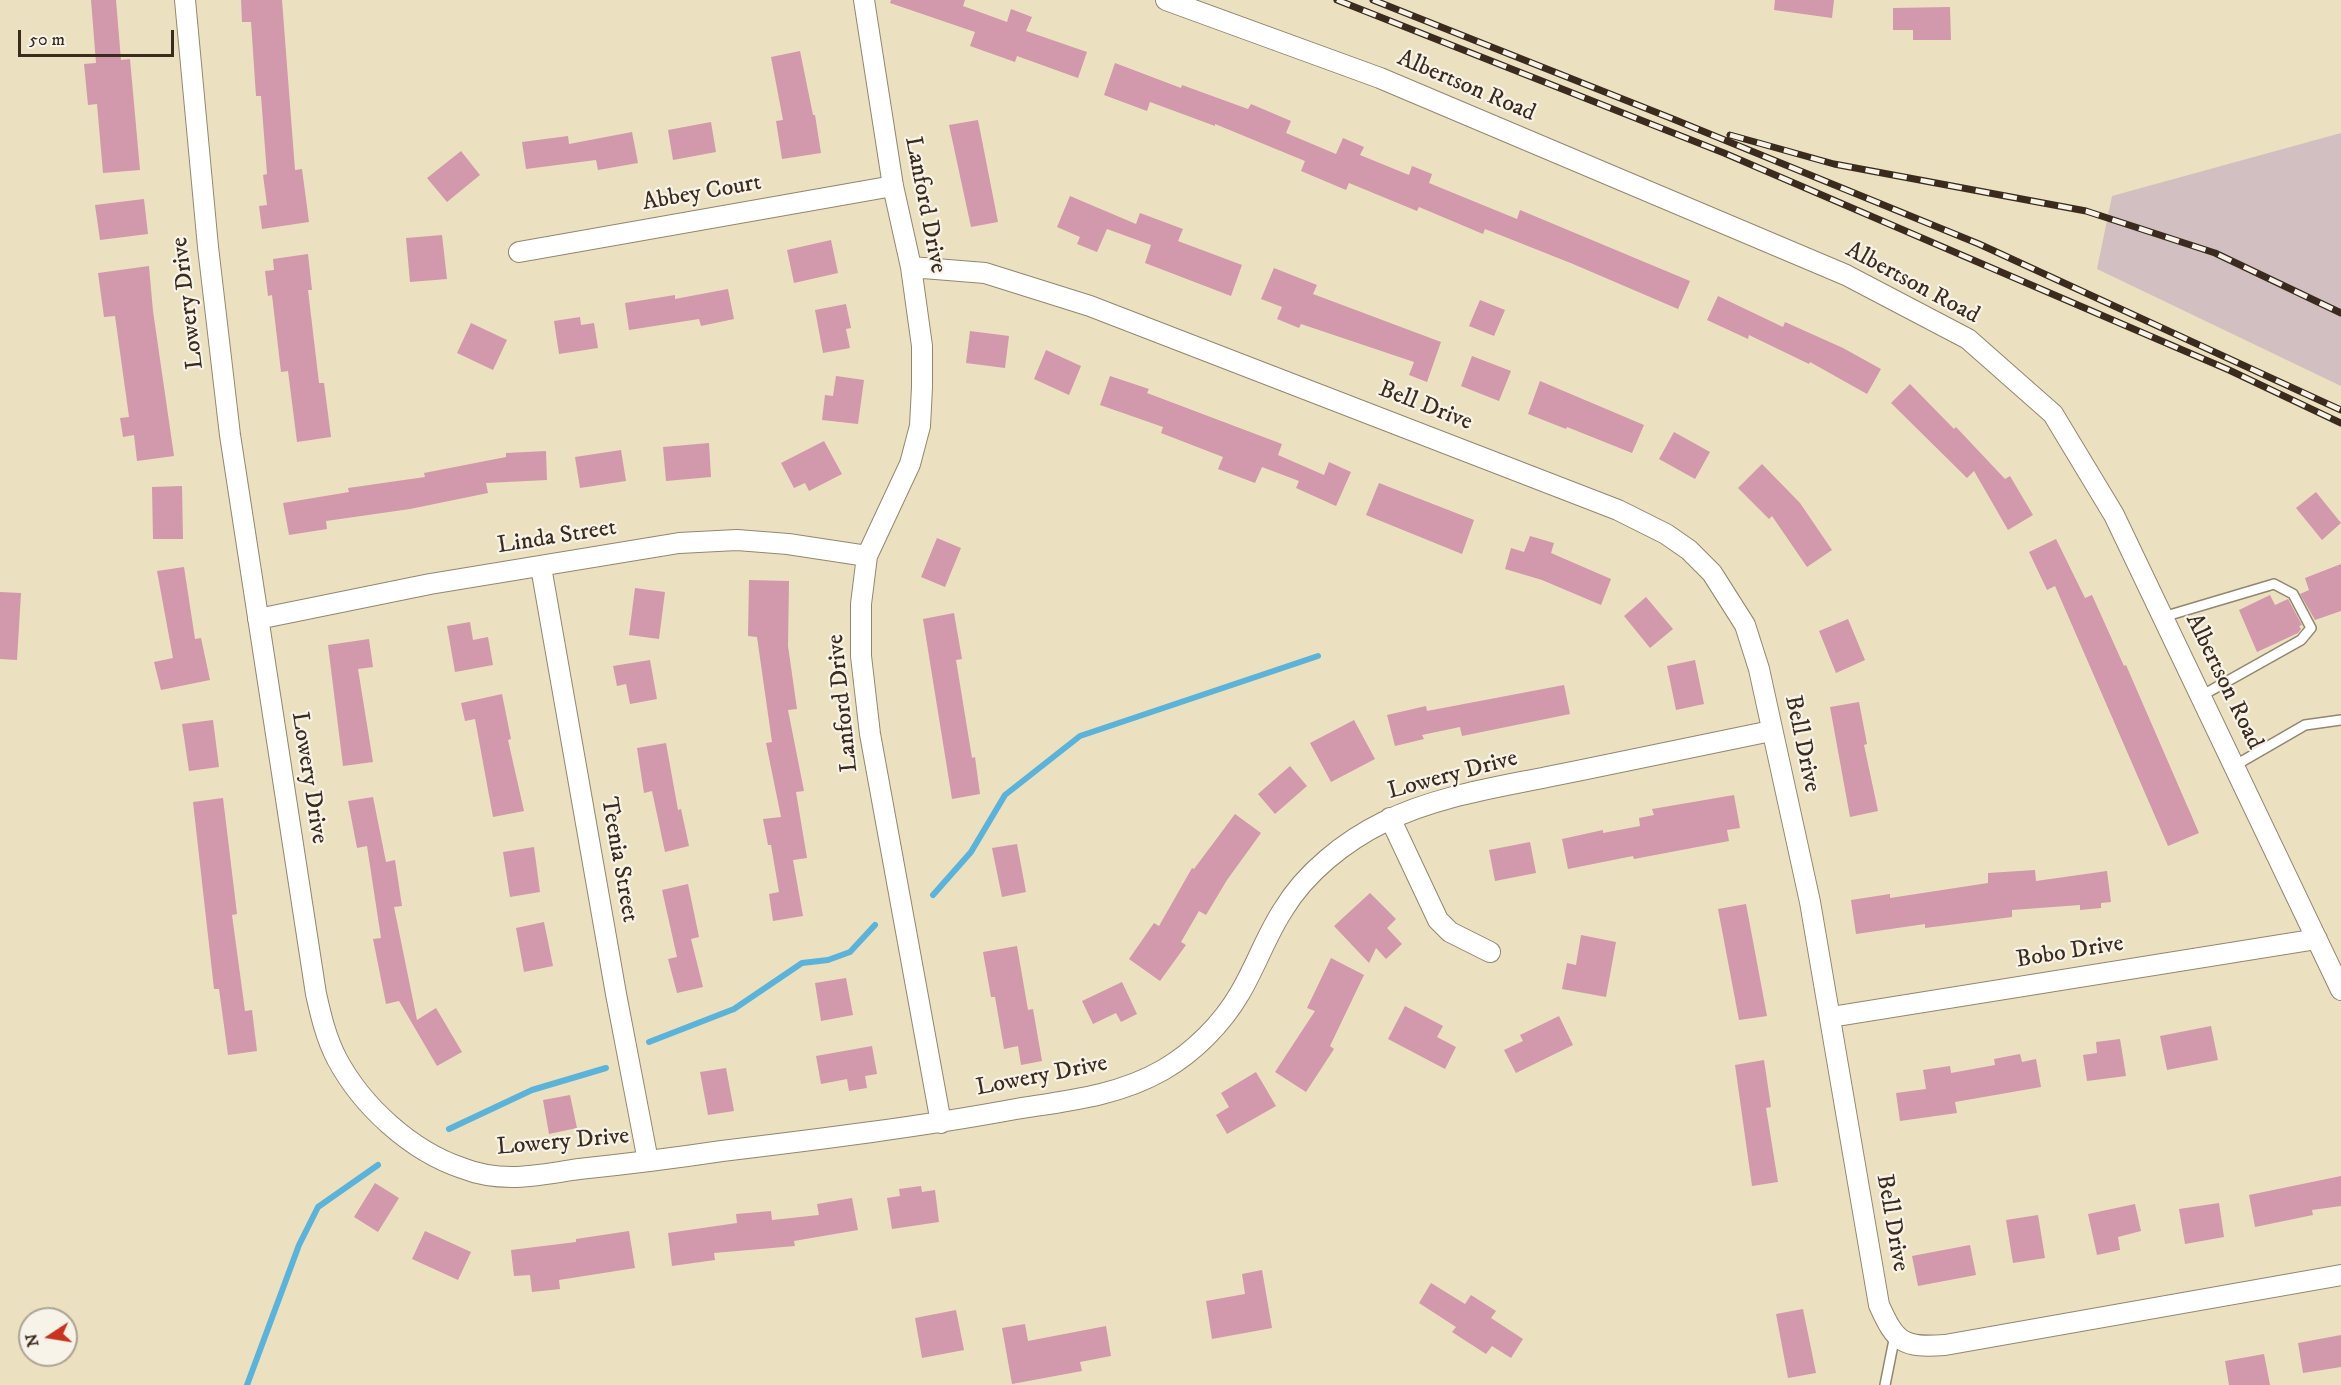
<!DOCTYPE html>
<style>
body{margin:0}
#map{position:relative;width:2341px;height:1385px;overflow:hidden;background:#ebe1c0;font-family:"IM FELL DW Pica",serif}
canvas{display:block}
.north{position:absolute;left:18px;top:1307px;width:60px;height:60px;box-sizing:border-box;background:#f7f3e8;border:2px solid #aca397;border-radius:50%;rotate:258deg;font-size:16px;font-weight:700;line-height:24px;text-align:center;color:#3b2a1e}
.north::after{content:'';display:block;margin:auto;width:21px;height:27px;background:#c8321e;clip-path:polygon(50% 0,100% 100%,50% 72%,0 100%)}
.scale{position:absolute;left:18px;top:30px;width:156px;height:27px;box-sizing:border-box;border:3px solid #3b2a1e;border-top:0;padding-left:8px;font-size:18px;line-height:21px;white-space:nowrap;color:#3b2a1e;-webkit-text-stroke:4px #f7f3e8;paint-order:stroke}
</style>
<div id="map">
<canvas width="2341" height="1385"></canvas>
<div class="north">N</div>
<div class="scale">50 m</div>
</div>
<script>
const g = document.querySelector('canvas').getContext('2d');
g.lineJoin = 'round';
function fill(path, color) { g.fillStyle = color; g.fill(path, 'evenodd'); }
function trace(path, color, width, dash) { g.strokeStyle = color; g.lineWidth = width; g.lineCap = dash ? 'butt' : 'round'; g.setLineDash(dash || []); g.stroke(path); }
function write(font, color, halo, rows, align = 'center') {
  g.font = font + ' "IM FELL DW Pica",serif'; g.lineWidth = 4.5; g.setLineDash([]); g.textBaseline = 'middle'; g.strokeStyle = halo; g.fillStyle = color; for (const [text, x, y, turn = 0] of rows) {
    g.save(); g.translate(x, y); g.rotate((+turn || 0) * Math.PI / 180); g.textAlign = isNaN(turn) ? turn : align; if (halo) g.strokeText(text, 0, 0); g.fillText(text, 0, 0); g.restore();
  }
}
const industrial = new Path2D(`
 M2341 133V386L2097 269 2112 196Z`);
const stream = new Path2D(`
 M933 895 971 852 1005 795 1080 736 1318 656
 M649 1042 734 1009 802 963 828 960 850 952 875 925
 M449 1129 532 1090 606 1068
 M247 1385 299 1245 318 1207 378 1165`);
const building = new Path2D(`
 M91 0H116L121 60 130 59 140 170 103 173 97 104 88 105 84 64 96 63Z
 M241 0H282L295 170 302 169 309 222 262 229 259 206 267 205 263 175 267 174 261 96H256L251 22H242Z
 M891 0H965L963 6 1007 22 1011 9 1032 17 1026 31 1087 52 1078 78 1017 56 1015 62 970 46 975 32 890 3Z
 M1775 0H1834L1832 18 1774 10Z
 M1950 7 1951 40H1913V30H1893V8Z
 M800 51 813 115H815L821 153 782 159 776 121 783 120 771 57Z
 M1115 63 1181 88 1182 85 1248 109 1251 104 1291 121 1286 133 1336 154 1343 138 1364 147 1360 155 1409 175 1412 166 1432 174 1429 183 1517 219 1520 210 1690 281 1678 309 1573 264 1485 229 1483 234 1419 207 1417 211 1349 183 1346 190 1301 171 1305 161 1215 124V126L1150 102 1147 111 1104 95Z
 M978 120 998 222 971 227 949 125Z
 M711 122 716 152 673 160 668 130Z
 M632 132 638 163 598 170 596 160 526 169 522 142 568 136 569 144Z
 M461 151 480 175 447 202 427 178Z
 M1070 196 1136 224 1140 213 1183 229 1178 241 1242 265 1231 296 1145 263 1151 245 1107 229 1097 252 1077 244 1080 237 1057 227Z
 M144 199 148 234 100 240 95 205Z
 M442 235 447 279 410 282 406 238Z
 M831 240 838 273 794 283 787 250Z
 M308 254 312 290H308L319 383H324L331 437 297 442 288 371 281 372 272 295 268 296 265 271 274 270 273 259Z
 M149 266 153 311 174 456 137 461 134 435 123 437 120 418 129 417 115 316 104 317 98 273Z
 M1274 268 1317 285 1313 294 1441 342 1427 382 1409 375 1414 362 1301 324 1299 328 1277 319 1282 307 1261 299Z
 M728 289 734 319 701 326 699 319 629 330 625 303 675 295V299Z
 M1718 296 1783 327 1785 322 1843 348 1881 369 1867 394 1810 362 1809 364 1749 335 1748 339 1707 320Z
 M1480 300 1505 310 1494 336 1469 326Z
 M846 304 851 328 846 329 850 348 823 353 815 310Z
 M580 317 581 325 594 323 598 348 559 354 554 321Z
 M471 323 507 340 493 370 457 353Z
 M970 331 1009 336 1005 368 966 363Z
 M1046 350 1081 366 1069 395 1034 379Z
 M1472 356 1511 371 1499 401 1461 386Z
 M836 376 864 380 858 424 822 420 825 395 833 396Z
 M1110 376 1149 389 1147 393 1282 444 1278 455 1324 475 1329 462 1351 472 1336 506 1296 488 1299 481 1262 467 1255 483 1218 469 1223 457 1161 433 1163 427 1100 405Z
 M1540 381 1644 425 1632 453 1567 427 1566 429 1528 414Z
 M1910 384 1954 429 1956 427 2005 479 2010 476 2033 515 2008 530 1974 471 1967 478 1891 403Z
 M1674 432 1710 452 1695 479 1659 459Z
 M824 441 842 474 809 491 805 483 794 488 781 463Z
 M709 443 711 477 666 481 663 447Z
 M621 450 626 481 580 488 575 457Z
 M546 451 547 480 486 483 488 493 410 509 326 521 327 529 289 535 283 503 349 492 348 488 425 477 424 473 506 457V453Z
 M1762 464 1800 503 1832 550 1807 567 1772 516 1769 519 1738 488Z
 M1379 483 1474 520 1462 554 1366 515Z
 M182 486 183 539H153L152 487Z
 M2316 492 2341 523 2322 540 2296 508Z
 M1530 536 1554 543 1551 553 1611 579 1601 605 1542 580 1505 569 1511 548 1524 552Z
 M937 538 961 548 945 587 921 577Z
 M2056 539 2085 598 2092 595 2124 666 2126 665 2199 833 2168 846 2055 586 2047 590 2029 552Z
 M2341 564V611L2315 620 2300 594 2309 590 2305 578Z
 M184 567 195 639 201 638 210 680 161 690 154 662 173 658 157 571Z
 M749 580 789 581 788 646 797 709 788 710 804 791 796 792 807 858 793 860 803 916 773 921 769 894 779 892 771 845H768L763 819 781 817 766 743 772 742 757 637 748 636Z
 M635 588 665 592 659 639 629 635Z
 M0 592 21 593 17 660 0 659Z
 M2270 595 2275 605 2288 599 2302 625 2299 626 2301 629 2298 633 2257 652 2239 610Z
 M1646 597 1673 629 1650 648 1624 616Z
 M954 613 962 659 956 660 972 758 975 757 980 794 952 799 923 619Z
 M1848 619 1865 660 1836 673 1819 631Z
 M470 622 473 640 488 637 493 665 455 672 447 626Z
 M369 639 373 667 358 669 373 762 343 766 328 645Z
 M650 660 657 699 630 704 626 684 617 686 613 666Z
 M1695 660 1704 704 1676 710 1667 666Z
 M1564 685 1570 714 1462 736 1460 727 1422 735 1424 739 1395 746 1387 715 1426 706 1427 711Z
 M502 694 511 739 508 740 524 811 493 817 475 719 465 721 461 703Z
 M1859 702 1867 744 1864 745 1878 811 1850 817 1830 707Z
 M213 720 219 767 189 771 182 724Z
 M1354 720 1375 759 1331 782 1310 743Z
 M666 743 678 810 681 809 689 846 665 852 652 791 644 793 637 748Z
 M1290 766 1307 786 1275 814 1258 794Z
 M1734 795 1740 828 1727 830 1729 841 1634 859 1633 856 1568 869 1562 839 1603 830V833L1640 826 1639 818 1654 815 1652 809Z
 M373 797 386 862 395 860 402 906 394 907 417 1020 436 1008 462 1052 437 1066 399 1001 386 1004 373 939 381 938 367 846 357 848 348 801Z
 M223 798 237 914 232 915 245 1011 252 1010 257 1051 228 1055 219 989H214L193 802Z
 M1235 814 1261 833 1227 880 1206 915 1199 911 1181 942 1186 945 1160 981 1129 959 1154 923 1159 926 1192 868 1194 869Z
 M1530 842 1536 873 1495 881 1489 850Z
 M1017 844 1026 892 1002 897 992 848Z
 M534 847 540 892 510 897 503 852Z
 M2035 870 2036 881 2107 871 2111 902 2101 903V908L2080 910V905L2012 910V917L1925 928V924L1856 934 1851 900 1890 894V898L1988 883V873Z
 M688 884 699 937 691 939 703 987 677 993 668 959 677 957 662 890Z
 M1370 893 1396 919 1387 928 1402 944 1386 959 1376 948 1369 963 1334 926Z
 M1746 904 1767 1016 1739 1020 1718 909Z
 M544 922 553 966 524 972 516 928Z
 M1581 935 1616 942 1606 997 1562 989 1567 963 1576 965Z
 M1017 946 1028 1010 1033 1009 1042 1061 1021 1065 1018 1046 1004 1049 995 997H991L983 952Z
 M1331 958 1364 975 1330 1046 1334 1049 1306 1092 1275 1072 1315 1011 1307 1008Z
 M846 978 853 1015 821 1021 815 983Z
 M1122 982 1137 1014 1121 1022 1116 1013 1093 1024 1082 1001Z
 M1405 1006 1443 1026 1437 1037 1456 1047 1445 1069 1388 1039Z
 M1559 1016 1573 1045 1516 1073 1504 1050 1523 1041 1520 1035Z
 M2211 1026 2218 1060 2167 1070 2160 1036Z
 M2120 1039 2126 1076 2087 1081 2083 1055 2097 1053 2096 1042Z
 M872 1046 877 1074 865 1076 867 1088 849 1091 847 1079 821 1084 816 1056Z
 M2020 1054 2022 1062 2036 1059 2041 1087 1955 1102 1957 1113 1900 1121 1896 1093 1926 1089 1923 1070 1950 1066 1951 1073 1995 1065 1994 1059Z
 M1764 1060 1771 1107 1766 1108 1778 1182 1752 1186 1735 1065Z
 M726 1068 734 1111 708 1115 700 1072Z
 M1256 1072 1276 1106 1227 1134 1216 1115 1229 1107 1221 1093Z
 M570 1095 577 1128 549 1134 543 1100Z
 M2341 1176V1206L2312 1210 2313 1215 2255 1227 2249 1195Z
 M375 1183 399 1198 378 1232 354 1217Z
 M921 1186 922 1192 935 1190 939 1222 892 1229 887 1198 900 1196 899 1189Z
 M852 1198 858 1230 794 1241 795 1246 714 1253 715 1260 672 1266 668 1233 737 1223 736 1214 771 1211 772 1220 819 1215 817 1204Z
 M2219 1203 2224 1237 2185 1244 2179 1209Z
 M2135 1204 2141 1231 2118 1237 2120 1250 2097 1255 2088 1214Z
 M2038 1215 2045 1258 2013 1263 2006 1220Z
 M425 1231 471 1252 458 1280 412 1259Z
 M629 1231 635 1268 559 1280 560 1289 532 1292 530 1275 514 1276 511 1250 576 1242V1239Z
 M1970 1245 1976 1275 1918 1286 1912 1256Z
 M1262 1270 1272 1328 1212 1339 1206 1301 1245 1294 1242 1274Z
 M1431 1283 1465 1304 1471 1295 1496 1311 1491 1318 1523 1339 1511 1358 1492 1346 1486 1354 1452 1332 1456 1327 1419 1303Z
 M1803 1309 1816 1373 1788 1378 1776 1314Z
 M956 1310 964 1350 922 1358 915 1318Z
 M1025 1324 1028 1341 1106 1326 1111 1356 1080 1362 1082 1371 1012 1384 1002 1328Z
 M2341 1335V1367L2303 1373 2298 1343Z
 M2264 1354 2270 1385H2229L2225 1361Z`);
const service = new Path2D(`
 M2164 619 2173 614 2274 584 2293 594 2311 628 2301 640 2201 696
 M2234 766 2305 725 2341 720
 M1885 1385 1895 1335`);
const minor = new Path2D(`
 M185 0 208 247 230 435 316 994C321 1016 326 1038 337 1059 362 1106 411 1151 462 1168 477 1174 495 1177 512 1177 534 1177 557 1172 579 1169 627 1164 675 1158 722 1151 821 1139 919 1127 1016 1109 1066 1101 1118 1096 1163 1070 1194 1052 1222 1024 1240 993 1256 966 1266 936 1283 910 1305 873 1345 841 1384 822 1434 797 1493 788 1547 777 1622 762 1697 746 1771 731
 M864 0 893 186 911 267 922 346V387L920 426 910 464 867 556 861 604V656L870 734 941 1123
 M1166 0 1380 78 1846 275 1968 339 2053 414 2114 515 2341 990
 M519 252 893 186
 M911 267 985 273 1090 306 1618 510 1666 534 1689 550 1712 573 1745 625 1759 669 1810 902 1879 1305C1896 1343 1903 1348 1945 1345L2341 1275
 M541 567 616 994 648 1161
 M258 619 430 584 679 543 737 540 788 544 867 556
 M1390 818 1438 920 1450 932 1490 952
 M1831 1017 2317 939`);
const rail = new Path2D(`
 M1337 0 1724 153 2229 370 2341 423
 M1373 0 1673 119 1979 244 2341 410
 M1730 135 1834 164 2086 211 2215 253 2341 313`);
const streetNames = [
 ["Albertson Road",1466,87,23],
 ["Abbey Court",702,194,-10],
 ["Lanford Drive",924,205,79],
 ["Albertson Road",1912,284,28],
 ["Lowery Drive",189,303,-97],
 ["Bell Drive",1425,407,21],
 ["Linda Street",557,538,-9],
 ["Albertson Road",2223,682,64],
 ["Lanford Drive",844,703,-96],
 ["Bell Drive",1801,744,78],
 ["Lowery Drive",1453,776,-15],
 ["Lowery Drive",308,778,81],
 ["Teenia Street",618,860,80],
 ["Bobo Drive",2070,953,-9],
 ["Lowery Drive",1042,1077,-11],
 ["Lowery Drive",563,1143,-5],
 ["Bell Drive",1891,1223,80]
];
fill(industrial, '#d2bfc1');
trace(stream, '#5cb3d9', 6);
fill(building, '#d298ac');
trace(service, '#93866f', 12);
trace(minor, '#93866f', 22);
trace(service, '#fff', 9);
trace(minor, '#fff', 20);
trace(rail, '#3b2a1e', 7);
trace(rail, '#f7f3e8', 4.5, [14]);
write('24px', '#3b2a1e', '#f7f3e8', streetNames);
</script>
